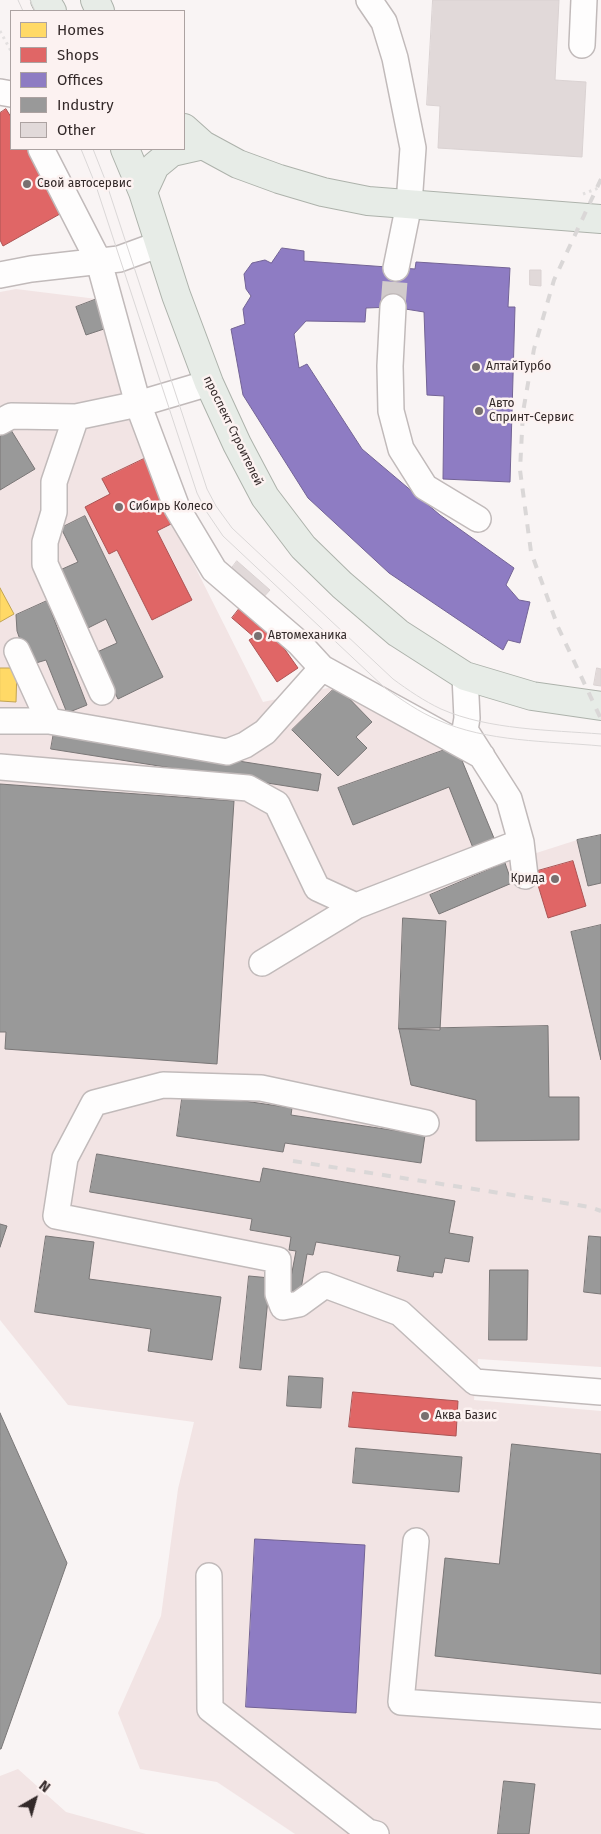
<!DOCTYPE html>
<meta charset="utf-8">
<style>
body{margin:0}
#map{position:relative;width:601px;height:1834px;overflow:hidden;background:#f9f4f4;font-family:"Fira Sans",sans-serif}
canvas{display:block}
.legend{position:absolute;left:10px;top:10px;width:175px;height:140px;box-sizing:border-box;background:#fcf2f1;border:1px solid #aca2a1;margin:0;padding:6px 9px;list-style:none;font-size:15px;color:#332929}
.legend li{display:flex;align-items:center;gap:10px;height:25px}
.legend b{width:25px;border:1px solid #aca2a1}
.north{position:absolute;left:10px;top:1774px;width:50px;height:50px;-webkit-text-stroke:4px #fcf2f1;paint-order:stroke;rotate:38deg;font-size:14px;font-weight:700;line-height:20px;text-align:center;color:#332929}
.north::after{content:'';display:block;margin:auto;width:18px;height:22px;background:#332929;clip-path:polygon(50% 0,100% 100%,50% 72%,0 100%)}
</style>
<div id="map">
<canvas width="601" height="1834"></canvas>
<ul class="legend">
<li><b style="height:14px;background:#ffd966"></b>Homes</li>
<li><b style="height:14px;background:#e06666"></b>Shops</li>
<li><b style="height:14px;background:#8e7cc3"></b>Offices</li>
<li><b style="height:14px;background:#999"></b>Industry</li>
<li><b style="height:14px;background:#e1d9d9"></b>Other</li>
</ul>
<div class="north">N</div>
</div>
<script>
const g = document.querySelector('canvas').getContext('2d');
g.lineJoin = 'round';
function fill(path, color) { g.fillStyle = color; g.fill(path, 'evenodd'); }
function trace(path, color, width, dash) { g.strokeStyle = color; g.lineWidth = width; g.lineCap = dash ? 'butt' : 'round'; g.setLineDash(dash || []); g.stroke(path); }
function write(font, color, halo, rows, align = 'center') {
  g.font = font + ' "Fira Sans",sans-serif'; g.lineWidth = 5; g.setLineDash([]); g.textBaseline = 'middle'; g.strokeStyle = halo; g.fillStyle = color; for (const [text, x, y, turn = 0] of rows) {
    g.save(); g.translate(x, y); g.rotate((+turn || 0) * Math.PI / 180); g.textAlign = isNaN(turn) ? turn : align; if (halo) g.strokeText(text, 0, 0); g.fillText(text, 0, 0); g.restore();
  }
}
const built = new Path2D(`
 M16 289 97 299 173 523 263 702 337 686 456 746 505 863 577 840 601 835V1367L478 1359 474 1400 601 1411V1834H295L217 1782 140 1769 118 1713 161 1616 178 1489 194 1422 68 1405 0 1320V292Z
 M18 1769 66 1812 146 1834H0V1776Z`);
const homes = new Path2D(`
 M0 588 14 614 0 622Z
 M0 668H17L16 702 0 701Z`);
const shops = new Path2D(`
 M6 109 11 117V149H34L67 210 3 246 0 240V113Z
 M148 457 173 523 157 531 192 600 152 620 117 550 109 554 85 507 110 494 102 479Z
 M243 604 281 644 298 668 277 682 249 640 254 637 232 618Z
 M573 861 586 906 548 918 534 872Z
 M353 1392 458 1401 456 1436 349 1427Z`);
const offices = new Path2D(`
 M282 248 304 251V261L415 269 416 262 510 268 508 307H515L510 482 443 479 444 396 427 395 424 312 393 307 366 308 365 322 306 321 294 334 299 368 307 364 362 449 440 515 514 568 506 585 519 600 530 602 520 643 508 640 503 650 389 573 308 498 243 395 231 329 245 324 243 309 251 296 246 289 244 274 252 263 265 260 271 263Z
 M255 1539 365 1545 356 1713 246 1707Z`);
const industry = new Path2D(`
 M97 299 107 328 86 335 76 307Z
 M11 430 35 469 0 490V437Z
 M85 516 163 677 118 699 95 653 117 643 106 619 88 628 60 570 78 562 61 528Z
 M47 601 87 705 67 713 46 660 29 665 17 631 16 615Z
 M337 686 372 722 356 737 367 748 338 776 292 730Z
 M54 732 321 774 318 791 51 749Z
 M456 746 496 843 475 853 449 787 353 825 338 788Z
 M0 784 234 801 217 1064 5 1049 6 1032H0Z
 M601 835V883L588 886 577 840Z
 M505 863 512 883 439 914 430 895Z
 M403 918 446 921 440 1030 399 1029Z
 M601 925V1060L571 932Z
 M548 1026 549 1097H579V1140L476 1141V1100L411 1085 399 1029Z
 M183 1092 292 1108 291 1115 425 1135 421 1163 285 1143 283 1152 177 1136Z
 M97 1154 260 1182 263 1168 455 1201 449 1233 473 1237 469 1262 445 1258 442 1273 434 1272 433 1277 397 1271 400 1256 316 1242 313 1255 307 1254 300 1295 288 1293 296 1251 289 1250 291 1237 250 1230 252 1219 90 1192Z
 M0 1224 7 1226 0 1247Z
 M46 1236 94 1242 89 1279 221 1297 212 1360 148 1351 151 1329 35 1312Z
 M589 1236 601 1237V1294L584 1292Z
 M490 1270H528L527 1340H489Z
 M249 1276 270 1278 261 1370 240 1368Z
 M289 1376 323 1378 321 1408 287 1406Z
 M0 1413 67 1563 1 1749H0Z
 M512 1444 601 1454V1674L435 1656 445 1558 499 1564Z
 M356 1448 462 1457 459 1492 353 1483Z
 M504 1781 535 1784 529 1834H498Z`);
const building = new Path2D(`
 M433 0H559L555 80 586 82 582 157 438 148 440 106 427 105Z
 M530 270H541V286L530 285Z
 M237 561 270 590 261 600 229 572Z
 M597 668 601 669V686L594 685Z`);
const minorTunnel = new Path2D(`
 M393 307 396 268`);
const path = new Path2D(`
 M0 31 11 51
 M583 194 601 187`);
const minor = new Path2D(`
 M369 0 384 22 395 58 413 148 409 204 396 268
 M582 45 584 0
 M0 92 11 94
 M41 149 99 262 138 404 177 508 214 570 299 643 322 668 482 756
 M0 275 31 269 119 259 160 244
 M393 307 390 366 391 411 401 449 425 487 478 519
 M76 417 54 482V512L45 542V564L102 692
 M0 422 11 416 76 417 138 404 209 383
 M17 651 49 721 227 752 245 745 265 732 322 668
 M465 676 467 718 465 730 509 799 521 842 525 876
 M0 721H49
 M0 767 248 788 277 804 317 888 356 906
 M262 963 356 906 521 842
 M426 1123 261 1088 163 1085 94 1103 65 1158 56 1216 278 1260V1294L283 1307 299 1304 325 1285 400 1313 475 1382 601 1392
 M416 1541 401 1702 601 1716
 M209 1576 210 1709 368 1832 376 1834`);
const major = new Path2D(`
 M45 0 52 11
 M95 0 100 11
 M184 128 203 145 238 164 279 179 323 192 368 201 601 219
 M125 149 143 192 176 295 209 383 237 444 265 497 303 547 342 585 398 633 465 676 532 696 601 706
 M143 192 155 166 172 152 203 145`);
const tram = new Path2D(`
 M18 0 23 11
 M30 0 35 11
 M81 149 96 186 197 493 206 511 223 536 385 688C402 700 419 712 438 720 486 742 548 741 601 746
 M93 149 106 182 207 489 216 506 232 528 393 679C408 690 424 701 441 709 489 730 550 730 601 734`);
const rail = new Path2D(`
 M601 179 554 280 534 349 523 412 520 470 531 552 558 627 601 719
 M293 1161 590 1207 601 1211`);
const markers = [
 [27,184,5,"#787070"],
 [476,367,5,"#787070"],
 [479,411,5,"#787070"],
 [119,507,5,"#787070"],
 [258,636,5,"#787070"],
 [555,879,5,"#787070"],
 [425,1416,5,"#787070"]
];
const poiNames = [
 ["Свой автосервис",37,184],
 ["АлтайТурбо",486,367],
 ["Авто",489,404],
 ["Спринт-Сервис",489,418],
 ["Сибирь Колесо",129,507],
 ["Автомеханика",268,636],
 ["Крида",545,879,"right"],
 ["Аква Базис",435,1416]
];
const streetNames = [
 ["проспект Строителей",233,431,64]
];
fill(built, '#f2e4e4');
fill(homes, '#ffd966');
trace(homes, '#c2a454', 1);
fill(shops, '#e06666');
trace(shops, '#ac5454', 1);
fill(offices, '#8e7cc3');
trace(offices, '#736395', 1);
fill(industry, '#999');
trace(industry, '#7a7777', 1);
fill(building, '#e1d9d9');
trace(building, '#dad2d2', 1);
trace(minorTunnel, '#d1cbcb', 25, [25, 12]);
trace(minor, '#c1baba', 28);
trace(major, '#adb2ab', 30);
trace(path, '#e3e0e0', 3, [2.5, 4]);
trace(minor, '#fefdfd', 25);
trace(major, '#e7ece7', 28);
trace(tram, '#dad7d7', 1);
trace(rail, '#dad7d7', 4, [9, 9]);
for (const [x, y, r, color] of markers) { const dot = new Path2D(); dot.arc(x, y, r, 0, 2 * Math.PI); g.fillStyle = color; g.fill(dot); trace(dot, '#fcf2f1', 2); }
write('12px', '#332929', '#fcf2f1', poiNames, 'left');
write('12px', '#332929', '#fcf2f1', streetNames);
</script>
